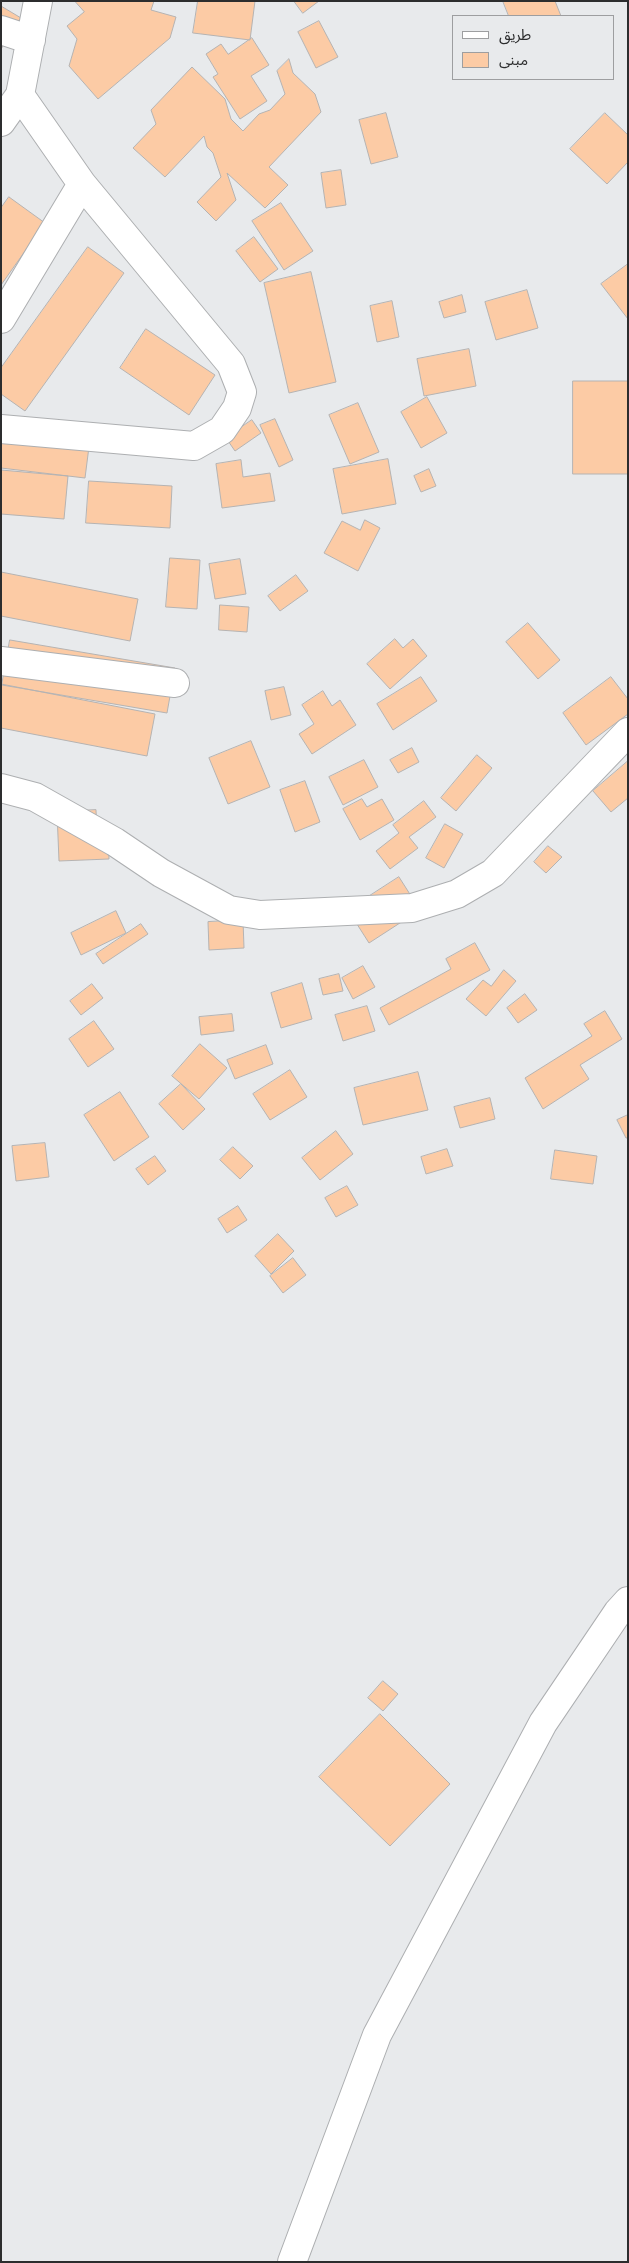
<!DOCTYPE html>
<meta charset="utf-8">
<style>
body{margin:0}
#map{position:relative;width:629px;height:2263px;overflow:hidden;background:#e8eaec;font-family:Poppins,"Noto Sans Arabic",sans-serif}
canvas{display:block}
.frame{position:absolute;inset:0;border:2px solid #2c2d2e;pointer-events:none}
.legend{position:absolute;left:452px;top:15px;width:162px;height:65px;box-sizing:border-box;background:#e8eaec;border:1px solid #9d9ea0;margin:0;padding:6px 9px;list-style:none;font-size:15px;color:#2c2d2e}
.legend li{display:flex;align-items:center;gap:10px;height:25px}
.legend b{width:25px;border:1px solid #9d9ea0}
</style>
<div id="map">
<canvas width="629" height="2263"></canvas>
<div class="frame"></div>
<ul class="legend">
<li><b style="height:6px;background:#fff"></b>طريق</li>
<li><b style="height:14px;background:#fccba5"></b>مبنى</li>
</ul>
</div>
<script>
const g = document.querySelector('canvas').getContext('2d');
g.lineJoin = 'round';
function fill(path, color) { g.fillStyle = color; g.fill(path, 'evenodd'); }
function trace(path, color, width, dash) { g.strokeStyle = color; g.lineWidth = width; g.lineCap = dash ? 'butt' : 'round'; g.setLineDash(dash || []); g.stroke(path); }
const building = new Path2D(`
 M75 1H154L151 10 176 17 170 38 98 99 69 66 77 39 67 26 84 12Z
 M198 1H255L250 40 193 33Z
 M294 1H319L303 13Z
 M503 1H555L561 16H509Z
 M1 6 21 18 1 49Z
 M319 21 338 57 316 68 298 32Z
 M252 38 269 65 251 76 267 101 240 119 213 77 218 74 206 54 221 44 228 54Z
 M289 59 293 73 315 94 321 112 269 167 288 185 265 208 227 173 236 200 216 221 197 202 221 177 213 153 207 147 204 136 165 177 133 148 156 124 151 110 192 67 225 99 231 119 243 131 259 114 270 110 285 94 277 71Z
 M386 113 398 157 371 164 359 120Z
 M605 113 628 135V162L607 184 570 149Z
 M341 170 346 205 326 208 321 173Z
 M9 197 45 223 1 285V208Z
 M281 203 313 251 284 270 252 221Z
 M254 237 278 269 260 282 236 251Z
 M88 247 124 273 25 411 1 394V368Z
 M628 264V319L601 284Z
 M311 272 336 382 289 393 264 283Z
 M527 290 538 328 496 340 485 302Z
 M462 295 466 312 444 318 439 302Z
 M392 301 399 337 377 342 370 306Z
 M146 329 215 375 189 415 120 368Z
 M469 349 476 386 424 396 417 359Z
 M573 381H628V474H573Z
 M427 397 447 433 421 448 401 412Z
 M358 403 379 452 350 464 329 415Z
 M275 419 293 460 279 467 260 425Z
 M1 420 91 431 85 478 1 468Z
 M252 420 261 433 235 451 226 438Z
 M388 459 396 504 342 514 333 469Z
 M241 460 243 477 270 473 275 501 222 508 216 464Z
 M429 469 436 486 421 492 414 476Z
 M1 470 68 476 64 519 1 514Z
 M89 481 172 486 170 528 86 523Z
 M365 520 380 528 358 571 324 553 342 521 360 530Z
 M170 558 200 560 197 609 166 607Z
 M240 559 246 594 215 599 209 564Z
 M1 572 138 599 130 641 1 616Z
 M296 575 308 591 280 611 268 596Z
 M220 605 249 607 247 632 219 630Z
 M528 623 560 660 538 679 506 642Z
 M395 639 403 648 413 639 427 656 390 689 367 664Z
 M10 640 175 668 167 713 2 685Z
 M421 677 437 701 393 730 377 704Z
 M611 677 628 699V714L586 745 563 713Z
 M1 684 155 714 147 756 1 728Z
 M284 687 291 715 271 720 265 691Z
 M323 691 332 706 340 700 356 725 312 754 299 734 314 724 302 705Z
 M251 741 270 787 228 804 209 758Z
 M412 748 419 762 398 773 390 760Z
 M477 755 492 768 456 811 441 798Z
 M364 760 378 787 343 805 329 777Z
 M628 761V798L611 812 593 791Z
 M305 781 320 822 295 832 280 790Z
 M362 799 367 807 382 799 394 820 360 840 343 809Z
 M424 801 436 817 409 837 418 848 390 869 376 851 399 833 393 825Z
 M96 810 97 832 108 831 109 859 59 861 57 812Z
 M445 824 463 834 444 868 426 858Z
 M548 846 562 857 546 873 534 862Z
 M399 877 420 910 369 943 348 910Z
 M116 911 126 933 81 955 71 933Z
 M243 920 244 948 209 950 208 922Z
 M141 924 148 934 103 964 96 954Z
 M475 943 490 970 389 1025 380 1008 451 969 446 959Z
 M363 966 375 987 353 999 342 978Z
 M504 970 516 981 486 1016 466 999 483 980 491 986Z
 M339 974 343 991 323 995 319 979Z
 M302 983 312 1019 281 1028 271 993Z
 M92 984 103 998 81 1015 70 1001Z
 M525 994 537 1010 518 1023 507 1008Z
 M367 1006 375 1031 343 1041 335 1015Z
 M605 1011 622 1039 580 1065 589 1079 543 1109 525 1078 592 1036 584 1024Z
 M232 1014 234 1031 201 1035 199 1017Z
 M94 1021 114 1049 88 1067 69 1039Z
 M200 1044 227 1068 199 1099 172 1076Z
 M266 1045 273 1064 235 1079 227 1060Z
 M290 1070 307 1097 270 1120 253 1094Z
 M418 1072 428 1110 363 1125 354 1088Z
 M181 1084 205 1109 183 1130 159 1104Z
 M120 1092 149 1137 114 1161 84 1115Z
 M490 1098 495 1119 460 1128 454 1107Z
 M628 1115V1138H626L617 1120Z
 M336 1131 353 1154 320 1180 302 1158Z
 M45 1143 49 1177 16 1181 12 1146Z
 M233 1147 253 1166 240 1179 220 1160Z
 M447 1149 453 1166 426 1174 421 1157Z
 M555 1150 597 1156 593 1184 551 1179Z
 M155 1156 166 1171 148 1185 136 1169Z
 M347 1186 358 1205 336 1217 325 1198Z
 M238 1206 247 1220 227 1233 218 1219Z
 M278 1234 294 1251 271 1274 255 1256Z
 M293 1258 306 1275 283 1293 270 1276Z
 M383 1681 398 1694 383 1711 368 1698Z
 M380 1714 450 1784 390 1846 319 1777Z`);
const minor = new Path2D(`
 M1 30 31 40
 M1 122 20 95 38 1
 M1 319 82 184
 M1 429 194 446 222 430 237 408 242 392 231 364 82 184 20 95
 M1 661 175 683
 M1 788 35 797 115 842 161 873 229 910 260 915 412 908 457 894 493 873 628 732`);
const major = new Path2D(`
 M292 2262 377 2035 543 1723 618 1612 628 1601`);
fill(building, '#fccba5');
trace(building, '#b5b3b2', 1);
trace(minor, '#adafb1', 30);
trace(major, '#adafb1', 30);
trace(minor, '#fff', 28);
trace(major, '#fff', 28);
</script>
